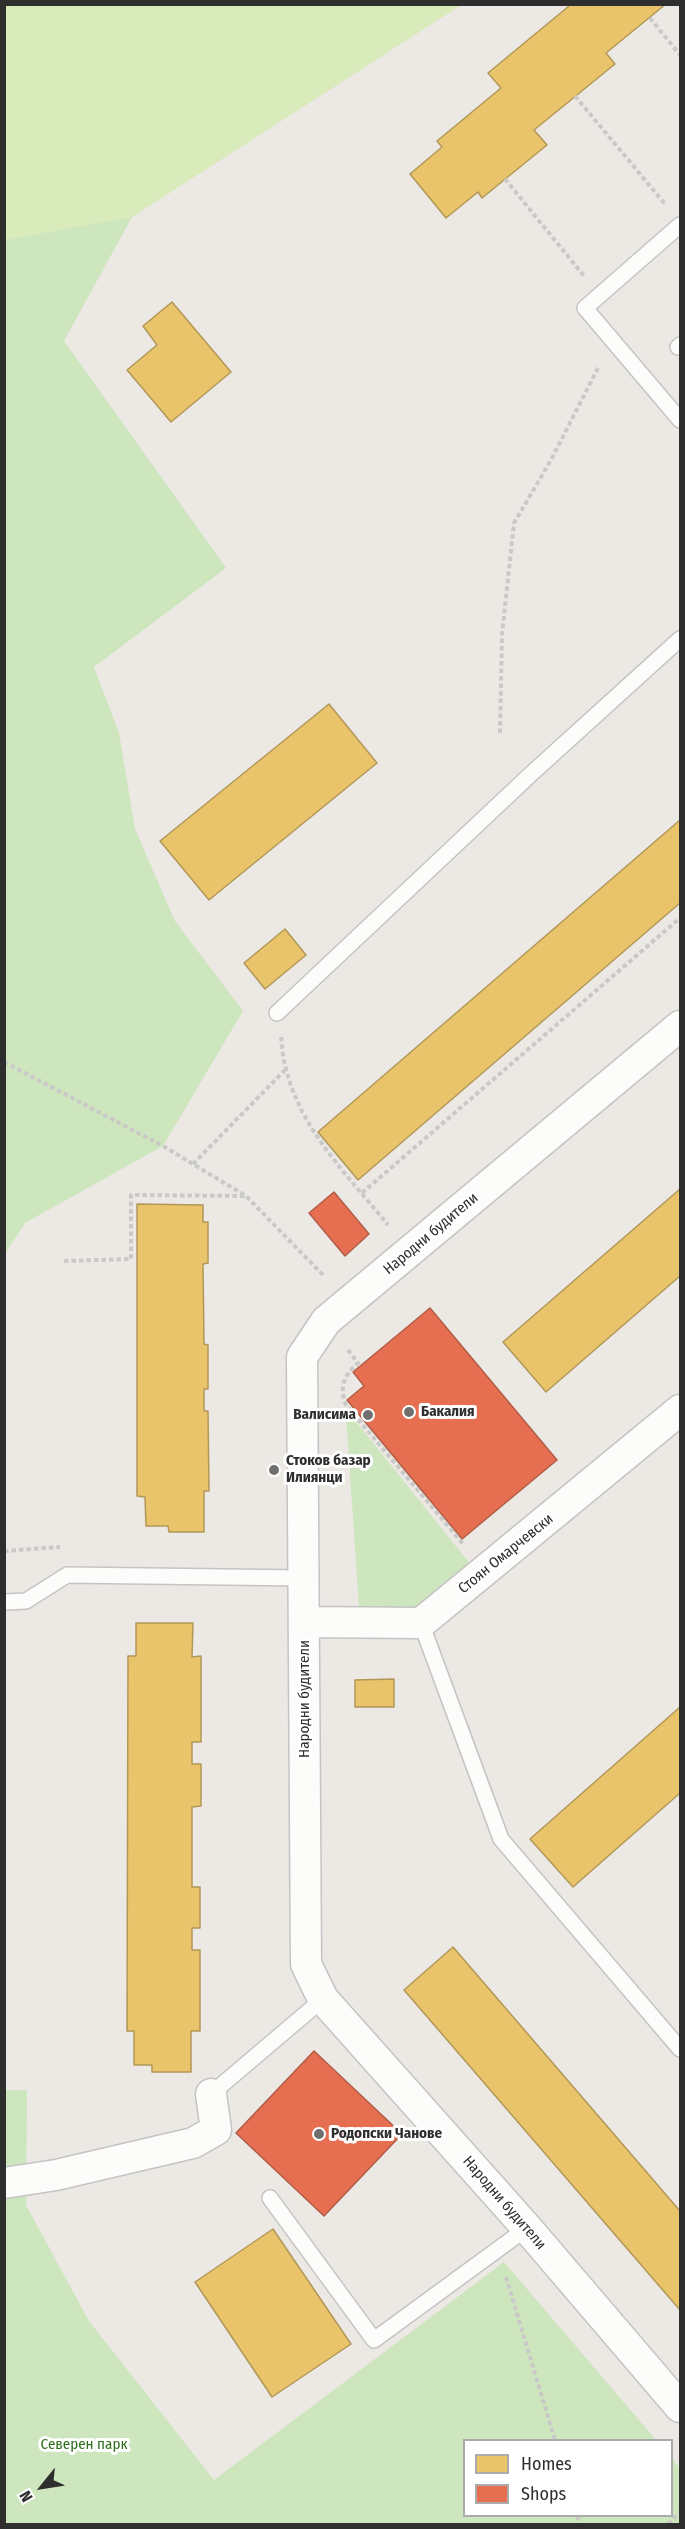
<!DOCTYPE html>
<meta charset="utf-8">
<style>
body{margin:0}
#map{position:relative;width:685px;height:2529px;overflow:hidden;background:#ece8e4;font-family:"Fira Sans Condensed",sans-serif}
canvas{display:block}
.frame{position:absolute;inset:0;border:6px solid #2e2e2e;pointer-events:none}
.legend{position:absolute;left:463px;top:2439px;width:210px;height:78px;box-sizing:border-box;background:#fff;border:2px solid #ababab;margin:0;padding:8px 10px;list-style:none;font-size:18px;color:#2e2e2e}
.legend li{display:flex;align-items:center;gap:12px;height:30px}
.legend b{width:30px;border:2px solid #ababab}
.north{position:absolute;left:12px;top:2457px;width:60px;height:60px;-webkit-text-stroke:4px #fff;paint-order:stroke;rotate:240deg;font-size:16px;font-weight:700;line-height:24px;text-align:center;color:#2e2e2e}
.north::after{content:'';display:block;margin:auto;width:21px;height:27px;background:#2e2e2e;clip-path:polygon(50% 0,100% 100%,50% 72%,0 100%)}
</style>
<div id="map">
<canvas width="685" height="2529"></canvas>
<div class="frame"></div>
<ul class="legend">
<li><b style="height:16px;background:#e9c46a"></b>Homes</li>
<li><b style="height:16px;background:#e76f51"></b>Shops</li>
</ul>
<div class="north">N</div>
</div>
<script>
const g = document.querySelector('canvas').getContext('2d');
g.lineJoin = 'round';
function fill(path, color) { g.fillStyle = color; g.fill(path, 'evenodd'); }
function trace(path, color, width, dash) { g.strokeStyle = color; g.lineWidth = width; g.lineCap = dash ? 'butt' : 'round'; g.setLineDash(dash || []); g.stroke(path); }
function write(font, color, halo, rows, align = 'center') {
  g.font = font + ' "Fira Sans Condensed",sans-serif'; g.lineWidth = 6; g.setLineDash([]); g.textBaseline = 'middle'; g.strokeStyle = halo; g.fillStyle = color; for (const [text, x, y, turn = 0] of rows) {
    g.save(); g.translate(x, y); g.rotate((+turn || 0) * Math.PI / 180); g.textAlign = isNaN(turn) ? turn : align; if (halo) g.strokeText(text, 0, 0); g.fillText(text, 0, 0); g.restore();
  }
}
const green = new Path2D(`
 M5 5H461L132 217 64 341 226 568 94 667 119 733 135 829 175 921 243 1011 163 1146 25 1223 5 1254Z
 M350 1414 475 1570 410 1617 379 1619 359 1607 346 1416Z
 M5 2090H27L26 2205 89 2321 214 2480 504 2262 656 2440H464V2516H672V2458L680 2469V2524H5Z`);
const pitch = new Path2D(`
 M5 4H461V5L132 217 5 240Z`);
const homes = new Path2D(`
 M568 4H666L606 53 615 64 534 130 547 145 482 198 478 192 446 218 410 174 442 147 437 141 501 88 488 73 569 6Z
 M172 302 231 372 171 422 127 370 157 345 143 326Z
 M329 704 377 763 209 900 160 841Z
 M680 820V903L358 1180 318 1132Z
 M285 929 306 955 265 989 244 963Z
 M680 1189V1276L546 1392 503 1342Z
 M137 1204 203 1205V1222H208V1263L203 1264 204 1344 208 1345V1389H204V1411H208L209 1491H204V1532H169L168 1526H146L145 1497 137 1496Z
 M136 1623H193L192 1657 201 1656V1742H192V1764H201V1806L192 1807V1887H200V1928H192V1950H200V2031H191V2072H152V2065H134V2031H127L128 1656H136Z
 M394 1679V1707H355V1680Z
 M680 1707V1793L573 1887 530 1839Z
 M453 1947 680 2211V2310L404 1990Z
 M273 2229 351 2344 272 2397 195 2282Z`);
const shops = new Path2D(`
 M334 1192 369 1234 345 1256 309 1213Z
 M430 1308 557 1460 462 1539 347 1400 364 1386 353 1372Z
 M314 2051 402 2134 324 2216 236 2133Z`);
const path = new Path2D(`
 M650 18 680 55
 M575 96 665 204
 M505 179 584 276
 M500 733 502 635 514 523 551 460 599 366
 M281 1037C282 1047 283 1059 286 1069 301 1130 349 1177 388 1225
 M4 1062 163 1146 246 1196 325 1277
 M193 1164 286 1069
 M362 1193 680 918
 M64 1261 131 1259V1195L245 1196
 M348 1350 358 1363C344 1375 339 1387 346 1405L464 1545
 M4 1551 60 1547
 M506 2277 555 2440
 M577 2516 580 2524
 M668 2524 680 2512`);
const lane = new Path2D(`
 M680 225 585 308 680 420
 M678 347 680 345
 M277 1013 531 774 680 639
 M4 1602 26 1601 67 1575 304 1578
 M421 1623 501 1839 680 2049
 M211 2094 323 1999
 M270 2198 374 2340 527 2228`);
const street = new Path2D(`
 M680 1026 326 1321 302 1357 306 1964 323 1999 527 2228 680 2407
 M304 1622 421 1623 680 1410
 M4 2183 56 2175 193 2143 216 2130 211 2094`);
const markers = [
 [409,1412,6,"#706f6e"],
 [368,1415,6,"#706f6e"],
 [274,1470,6,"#706f6e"],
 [319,2134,6,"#706f6e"]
];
const streetNames = [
 ["Народни будители",431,1234,-40],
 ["Стоян Омарчевски",506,1554,-39],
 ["Народни будители",305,1699,-90],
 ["Народни будители",504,2203,49]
];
const poiNames = [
 ["Бакалия",421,1412],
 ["Валисима",356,1415,"right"],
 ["Стоков базар",286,1461],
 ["Илиянци",286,1478],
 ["Родопски Чанове",331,2134]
];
const parkNames = [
 ["Северен парк",84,2445]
];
fill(green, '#cee6be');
fill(pitch, '#d9eabb');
fill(homes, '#e9c46a');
trace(homes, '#b19758', 1.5);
fill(shops, '#e76f51');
trace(shops, '#b05c46', 1.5);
trace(lane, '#c5c4c5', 18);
trace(street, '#c5c4c5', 33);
trace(path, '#c9c9c8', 4, [4.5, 3]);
trace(lane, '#fcfcfb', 15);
trace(street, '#fcfcfb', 30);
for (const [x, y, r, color] of markers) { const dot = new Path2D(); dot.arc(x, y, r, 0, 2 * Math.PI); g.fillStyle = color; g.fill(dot); trace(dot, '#fff', 2); }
write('15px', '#2e2e2e', '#fff', streetNames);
write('bold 15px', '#2e2e2e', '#fff', poiNames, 'left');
write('15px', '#2c6e1b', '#fff', parkNames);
</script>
